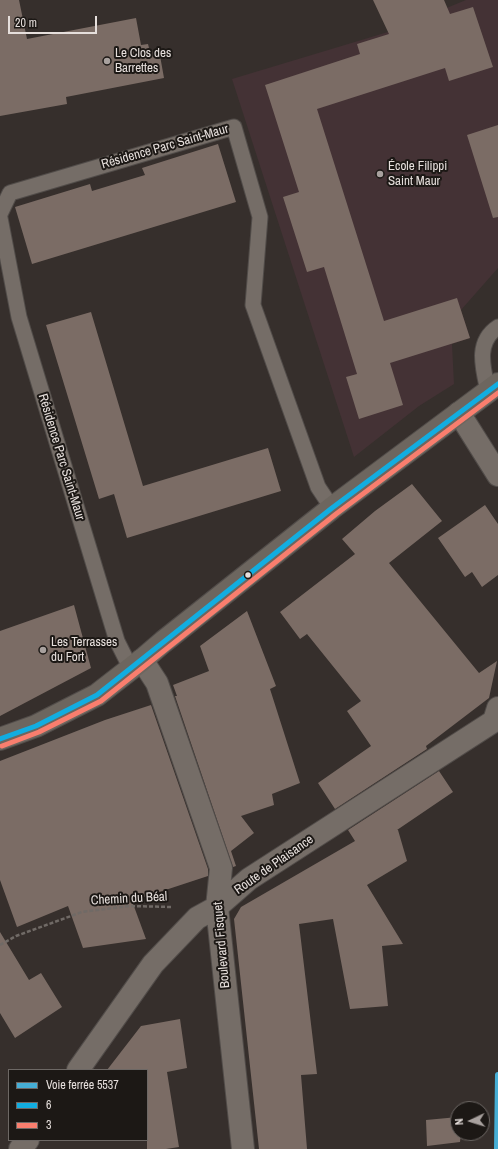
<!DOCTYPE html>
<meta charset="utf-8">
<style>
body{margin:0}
#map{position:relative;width:498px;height:1149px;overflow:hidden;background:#362f2c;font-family:"Archivo Narrow",sans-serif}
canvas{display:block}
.legend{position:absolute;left:8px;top:1069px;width:140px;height:72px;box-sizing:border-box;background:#1c1815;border:1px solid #6d6865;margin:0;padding:5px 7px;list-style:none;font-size:12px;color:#e6dfdc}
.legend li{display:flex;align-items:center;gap:8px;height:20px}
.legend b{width:20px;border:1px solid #6d6865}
.north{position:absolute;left:450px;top:1101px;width:40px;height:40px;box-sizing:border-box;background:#1c1815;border:1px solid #6d6865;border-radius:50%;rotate:266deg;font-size:11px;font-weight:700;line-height:16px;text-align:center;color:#e6dfdc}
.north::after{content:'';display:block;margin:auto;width:14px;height:18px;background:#a8a19e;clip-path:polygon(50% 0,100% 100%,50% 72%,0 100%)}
.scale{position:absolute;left:8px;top:16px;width:89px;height:18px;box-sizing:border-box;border:2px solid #e6dfdc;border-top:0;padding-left:5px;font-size:12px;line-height:14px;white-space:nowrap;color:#e6dfdc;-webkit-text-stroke:3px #1c1815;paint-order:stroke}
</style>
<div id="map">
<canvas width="498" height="1149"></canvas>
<ul class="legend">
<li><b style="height:5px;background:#46aed5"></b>Voie ferrée 5537</li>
<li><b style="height:5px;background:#12ade0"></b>6</li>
<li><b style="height:5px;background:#f97e6e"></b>3</li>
</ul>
<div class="north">N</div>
<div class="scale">20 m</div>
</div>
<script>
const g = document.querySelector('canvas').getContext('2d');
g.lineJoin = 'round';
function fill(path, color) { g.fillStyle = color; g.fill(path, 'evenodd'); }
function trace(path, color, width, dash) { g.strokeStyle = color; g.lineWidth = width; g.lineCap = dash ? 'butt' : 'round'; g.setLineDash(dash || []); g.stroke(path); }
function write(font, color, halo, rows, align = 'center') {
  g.font = font + ' "Archivo Narrow",sans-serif'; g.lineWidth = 4; g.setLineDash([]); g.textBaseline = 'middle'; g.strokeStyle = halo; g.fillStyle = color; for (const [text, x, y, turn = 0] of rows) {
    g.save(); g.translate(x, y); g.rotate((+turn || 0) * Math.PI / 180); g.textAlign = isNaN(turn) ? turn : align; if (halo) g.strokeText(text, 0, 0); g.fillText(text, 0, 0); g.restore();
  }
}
const education = new Path2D(`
 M466 0H498V268L461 310 470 338 452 344 454 384 419 406 354 457 232 79 388 32Z`);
const building = new Path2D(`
 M0 0H19L27 39 136 18 141 45 148 44 150 52 159 50 164 78 66 97 67 104 0 116Z
 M373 0H444L450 14 473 7 493 67 449 81 445 68 317 109 384 321 457 298 470 338 390 363 403 405 359 419 346 377 357 374 324 267 307 272 283 197 299 192 265 85 360 54 357 44 389 34Z
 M498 125V217L493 218 467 135Z
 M218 144 236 202 32 264 15 207 90 184 92 191 145 175 142 168Z
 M91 312 143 486 268 448 281 491 127 538 114 494 99 499 46 325Z
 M412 484 442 521 389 563 479 673 497 661 489 698 426 746 427 749 335 809 318 783 371 746 347 711 361 701 307 634 300 639 280 612 355 554 342 539 375 511Z
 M485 505 498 524V575L482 587 472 572 465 577 438 538Z
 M74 605 91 668 0 716V631Z
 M247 611 276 686 270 689 300 783 272 794 274 805 241 816 254 833 231 851 236 866 233 867 175 696H177L173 685 209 671 200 646Z
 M151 705 208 869V876L132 901 146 939 83 948 68 906 17 927 0 880V761L105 720Z
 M439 771 453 792 397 830H398L407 861 367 885 403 944 382 946 388 1006 350 1009 333 919 299 924 317 1074 301 1075 307 1149H259L234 919 241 907 355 841 348 830Z
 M0 932 29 980 41 973 62 1007 15 1038 0 1013Z
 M180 1019 187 1068 167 1072 179 1147 166 1149H147V1070H107L141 1026Z
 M458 1117V1133H461L460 1142 427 1146 426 1120Z`);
const path = new Path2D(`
 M0 945 16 936 82 912 129 906 171 907`);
const service = new Path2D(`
 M0 214 10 193 234 127 260 217 253 305 318 487 332 508
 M0 218 19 317 117 641 131 669
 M488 391C483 368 475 342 498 327`);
const minor = new Path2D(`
 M459 413 498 475
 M142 660 157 683 221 868 217 907 243 1149
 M78 1070 153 964 197 918 217 907 249 879 494 721 498 708
 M20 1149 28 1140`);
const secondary = new Path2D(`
 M0 739 36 726 97 695 142 660 163 642 332 508 498 384`);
const bus1 = new Path2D(`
 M0 739 36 726 97 695 332 508 498 384`);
const bus2 = new Path2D(`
 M2 746 39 732 101 701 336 514 498 393`);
const rail1 = new Path2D(`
 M497 1149 498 1075`);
const markers = [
 [107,61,4,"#a8a19e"],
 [380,174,4,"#a8a19e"],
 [248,575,3.5,"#e6dfdc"],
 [43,650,4,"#a8a19e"]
];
const poiNames = [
 ["Le Clos des",115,54],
 ["Barrettes",115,69],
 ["École Filippi",388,167],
 ["Saint Maur",388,182],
 ["Les Terrasses",51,643],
 ["du Fort",51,658]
];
const streetNames = [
 ["Résidence Parc Saint-Maur",165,147,-16],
 ["Résidence Parc Saint-Maur",61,457,73],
 ["Route de Plaisance",274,865,-35],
 ["Chemin du Béal",129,899,-3],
 ["Boulevard Fisquet",222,945,-95]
];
fill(education, '#443235');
fill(building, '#7b6c65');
trace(service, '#514c49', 17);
trace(minor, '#514c49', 24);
trace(secondary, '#514c49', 24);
trace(path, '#706a66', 2.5, [4, 2]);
trace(service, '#756d67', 15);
trace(minor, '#756d67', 22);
trace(secondary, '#6d665f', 22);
trace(bus1, '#12ade0', 5);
trace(bus2, '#f97e6e', 5);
trace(rail1, '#46aed5', 6);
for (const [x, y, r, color] of markers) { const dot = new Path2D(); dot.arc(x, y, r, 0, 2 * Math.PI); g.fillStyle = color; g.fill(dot); trace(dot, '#1c1815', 1.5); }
write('13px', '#e6dfdc', '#1c1815', poiNames, 'left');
write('13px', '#e6dfdc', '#1c1815', streetNames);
</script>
